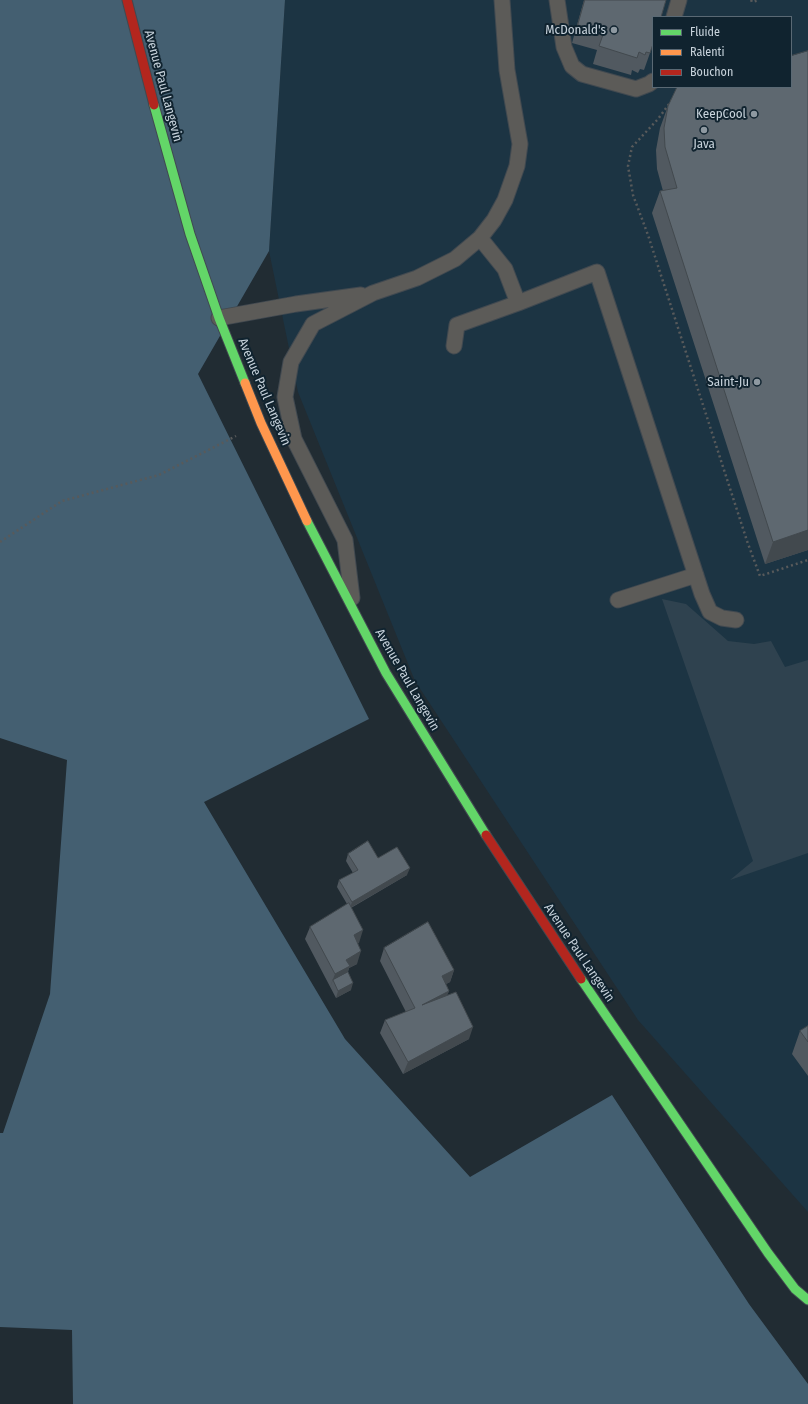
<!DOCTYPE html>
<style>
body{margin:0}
#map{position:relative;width:808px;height:1404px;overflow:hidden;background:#212c33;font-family:"Fira Sans Condensed",sans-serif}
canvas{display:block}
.legend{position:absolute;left:652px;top:16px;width:140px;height:72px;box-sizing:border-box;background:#10232f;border:1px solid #5a6974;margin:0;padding:5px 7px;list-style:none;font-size:12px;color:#c8d3dc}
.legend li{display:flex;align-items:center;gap:8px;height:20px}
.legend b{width:20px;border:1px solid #5a6974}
</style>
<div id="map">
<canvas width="808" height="1404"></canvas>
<ul class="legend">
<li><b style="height:5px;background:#63d668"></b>Fluide</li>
<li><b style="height:5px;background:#ff974d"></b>Ralenti</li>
<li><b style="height:5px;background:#b3261e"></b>Bouchon</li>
</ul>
</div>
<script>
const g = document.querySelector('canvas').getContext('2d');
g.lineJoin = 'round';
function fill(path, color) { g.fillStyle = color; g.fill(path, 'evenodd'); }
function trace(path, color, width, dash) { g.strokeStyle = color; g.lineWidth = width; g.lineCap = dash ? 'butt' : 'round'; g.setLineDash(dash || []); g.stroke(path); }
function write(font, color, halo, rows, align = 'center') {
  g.font = font + ' "Fira Sans Condensed",sans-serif'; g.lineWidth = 4; g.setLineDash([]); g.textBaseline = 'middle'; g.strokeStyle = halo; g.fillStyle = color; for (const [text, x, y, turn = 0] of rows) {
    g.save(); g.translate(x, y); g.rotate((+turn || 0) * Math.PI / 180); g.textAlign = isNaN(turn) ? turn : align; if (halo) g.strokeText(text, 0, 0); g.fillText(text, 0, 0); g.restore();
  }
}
const built = new Path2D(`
 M285 0H808V1212L638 1020 415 681 298 392 269 251ZM653 17H791V87H653Z`);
const green = new Path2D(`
 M662 599 686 604 728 641 754 644 771 641 785 667 808 660V853L730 880 753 861Z`);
const forest = new Path2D(`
 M0 0H285L269 251 198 374 369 719 204 802 345 1039 470 1177 612 1095 749 1304 808 1384V1404H73L72 1330 0 1327V1133H3L50 994 67 760 0 738Z`);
const path = new Path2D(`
 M751 0 752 2 759 0
 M672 100 658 119 632 147 628 166 633 195 648 235 747 541 760 576 808 560
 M0 542 62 501 159 475 236 436`);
const lane = new Path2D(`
 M557 0 564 47 572 66 582 74 636 89 649 84 653 81
 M674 17 679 0
 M480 238 505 269 518 303 597 272 702 594 710 612 722 618 736 620
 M219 318 296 304 361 295
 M454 346 457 325 518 303
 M352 598 345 540 294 439 285 397 291 362 313 324 373 293 417 278 455 259 480 238 494 220 505 200 517 166 520 144 507 70 502 0
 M618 600 696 575`);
const fast = new Path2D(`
 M154 105 190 234 219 318 245 383
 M307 521 386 673 486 835
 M581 979 768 1253 795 1289 808 1300`);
const slow = new Path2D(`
 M245 383 261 423 307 521`);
const jam = new Path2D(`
 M127 0 154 105
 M486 835 581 979`);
const wall = new Path2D(`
 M584 0H666L650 53 644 70 640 69 638 73 632 70 631 75 593 64 597 50 572 43Z
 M668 106 808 550 765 564 652 213 660 191H663L657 169 656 150 660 128Z
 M348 854 378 858 407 875 351 908 359 943H358L357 964 349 968 348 972 351 990 336 998 305 939 310 927 347 904 337 887 339 880 353 873 346 861Z
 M384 948 454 970 450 982 446 984 449 991 447 995 469 1039 403 1074 380 1033 385 1020 406 1012 380 961Z
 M808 1026V1076L792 1054 800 1031Z`);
const shadedWall = new Path2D(`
 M808 530V550L765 564 773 542Z
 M410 868 407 875 350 908 352 902Z
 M363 930 359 943 350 948 354 935Z
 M361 951 357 964 349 968 345 979 333 980 330 987 335 974 346 960Z
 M454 970 450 982 437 989 442 976Z
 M353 983 351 990 336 998 338 991Z
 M449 991 444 1003 422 1005Z
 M473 1027 469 1039 403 1074 408 1062Z`);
const building = new Path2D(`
 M585 0H666L661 17H653V44L650 53 646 52 645 55 639 52 637 58 599 46 604 32 578 25Z
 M808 51V530L773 542 660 191 677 188 665 147 664 128 668 106 677 87H791V56Z
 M368 841 378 858 397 847 410 868 352 902 339 880 358 870 348 854Z
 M349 903 363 930 354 935 361 951 346 960 350 966 335 974 310 927Z
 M428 922 454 970 442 976 449 991 422 1005 456 992 473 1027 408 1062 385 1020 415 1008 384 948Z
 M348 972 353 983 338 991 333 980Z
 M808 1026V1042L800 1031Z`);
const markers = [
 [614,30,4,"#8e99a1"],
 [754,114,4,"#8e99a1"],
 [704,130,4,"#8e99a1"],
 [757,382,4,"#8e99a1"]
];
const poiNames = [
 ["McDonald's",606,30],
 ["KeepCool",746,114],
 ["Java",704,144,"center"],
 ["Saint-Ju",749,382]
];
const streetNames = [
 ["Avenue Paul Langevin",163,86,75],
 ["Avenue Paul Langevin",264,392,67],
 ["Avenue Paul Langevin",407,680,60],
 ["Avenue Paul Langevin",579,953,56]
];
fill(built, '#1c3443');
fill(green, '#2f424f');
fill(forest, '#445f71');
trace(lane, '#414950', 17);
trace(fast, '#414950', 11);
trace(slow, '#414950', 11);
trace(jam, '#414950', 11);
trace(path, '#585a5b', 2.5, [2, 3]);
trace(lane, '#5c5b58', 15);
trace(fast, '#63d668', 9);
trace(slow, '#ff974d', 9);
trace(jam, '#b3261e', 9);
fill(wall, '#515960');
fill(shadedWall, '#42494e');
fill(building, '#5e6870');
trace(building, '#42494e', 1);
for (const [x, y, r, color] of markers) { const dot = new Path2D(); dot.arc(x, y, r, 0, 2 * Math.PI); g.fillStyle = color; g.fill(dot); trace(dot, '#10232f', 1.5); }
write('13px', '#c8d3dc', '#10232f', poiNames, 'right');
write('13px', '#c8d3dc', '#10232f', streetNames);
</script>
